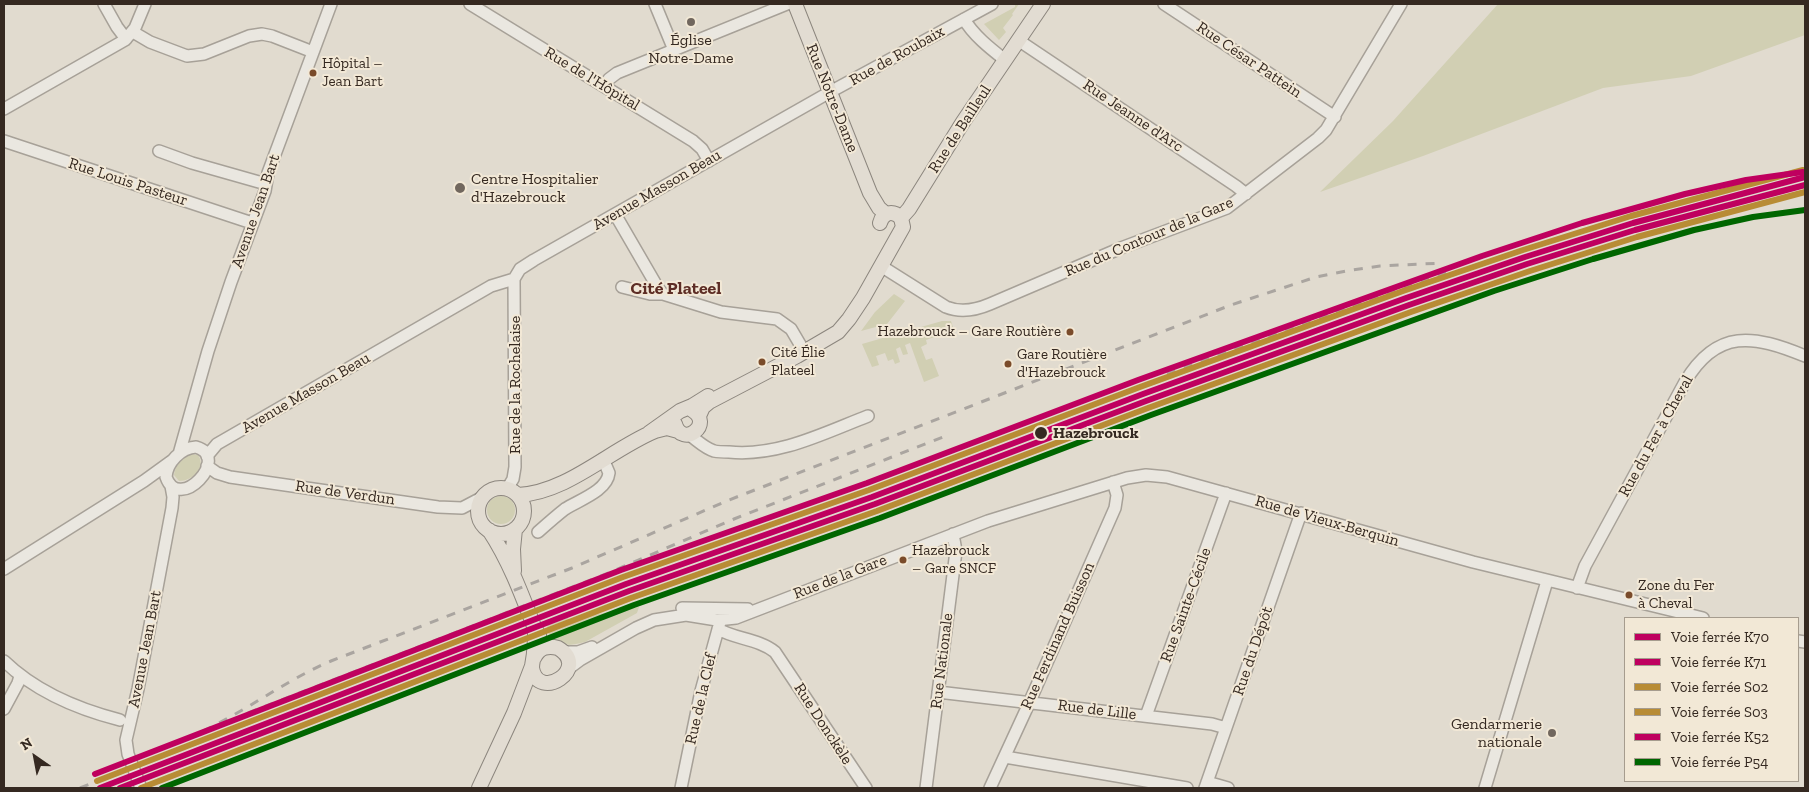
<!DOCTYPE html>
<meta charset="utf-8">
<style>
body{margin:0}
#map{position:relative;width:1809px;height:792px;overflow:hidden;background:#e1dbcf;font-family:"Zilla Slab",serif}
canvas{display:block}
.frame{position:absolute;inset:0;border:5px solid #352921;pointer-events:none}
.legend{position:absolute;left:1624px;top:617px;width:175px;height:165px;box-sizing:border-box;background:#f2e8d6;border:1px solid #a69c8e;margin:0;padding:6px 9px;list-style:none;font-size:15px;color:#352921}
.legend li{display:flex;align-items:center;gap:10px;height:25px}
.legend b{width:25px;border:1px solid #a69c8e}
.north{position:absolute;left:10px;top:732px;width:50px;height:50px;-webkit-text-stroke:4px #f2e8d6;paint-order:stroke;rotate:327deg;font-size:14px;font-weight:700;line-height:20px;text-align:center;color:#352921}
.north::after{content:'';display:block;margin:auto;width:18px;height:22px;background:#352921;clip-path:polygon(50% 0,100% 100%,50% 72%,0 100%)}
</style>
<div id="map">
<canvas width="1809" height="792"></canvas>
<div class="frame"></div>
<ul class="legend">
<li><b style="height:6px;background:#bf005f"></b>Voie ferrée K70</li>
<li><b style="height:6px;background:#bf005f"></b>Voie ferrée K71</li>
<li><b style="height:6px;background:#b88c35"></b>Voie ferrée S02</li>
<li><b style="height:6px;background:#b88c35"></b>Voie ferrée S03</li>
<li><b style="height:6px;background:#bf005f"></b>Voie ferrée K52</li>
<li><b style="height:6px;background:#060"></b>Voie ferrée P54</li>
</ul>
<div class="north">N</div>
</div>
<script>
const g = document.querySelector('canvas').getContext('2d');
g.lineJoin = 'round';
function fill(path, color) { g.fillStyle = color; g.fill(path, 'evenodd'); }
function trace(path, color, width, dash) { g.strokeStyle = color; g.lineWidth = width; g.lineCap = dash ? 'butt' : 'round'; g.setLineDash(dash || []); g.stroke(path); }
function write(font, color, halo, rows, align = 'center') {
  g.font = font + ' "Zilla Slab",serif'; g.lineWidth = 4; g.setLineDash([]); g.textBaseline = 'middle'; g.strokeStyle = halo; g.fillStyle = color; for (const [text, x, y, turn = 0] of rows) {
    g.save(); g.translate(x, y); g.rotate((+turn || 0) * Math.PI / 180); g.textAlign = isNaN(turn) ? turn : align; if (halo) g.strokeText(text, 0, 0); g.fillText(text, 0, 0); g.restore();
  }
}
const green = new Path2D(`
 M1015 4H1019L1012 14 1013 15 1003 28 1006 32 999 40 984 24 1015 7Z
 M1498 4H1805V35L1691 76 1603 88 1423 156 1320 192 1393 121Z
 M894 294 905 301 887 324 861 331 875 312Z
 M942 321H951L954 330 926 340 927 344 921 347 926 360 932 358 939 376 924 382 910 343 905 345 908 354 903 355 900 347 896 349 900 362 895 364 893 359 888 361 885 353 876 356 879 365 872 367 862 344Z
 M191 454 198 455C207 468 192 481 179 481L174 475C175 465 182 459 191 454Z
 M487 510a14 14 0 1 1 28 0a14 14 0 1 1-28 0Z
 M639 607 637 613 585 642 576 644 569 645 554 639 548 633 547 622 565 616 569 619Z`);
const minor = new Path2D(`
 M104 4 117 27 126 39
 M470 4 693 141 702 149 709 161
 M655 4 674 50
 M1164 4 1335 117
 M964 19C973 35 991 49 1005 60
 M133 32 150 42 187 56 204 54 249 36 262 34 272 36 313 52
 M1018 40 1236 186 1246 194
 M604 86 609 79 617 73 787 4
 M4 109 125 40 135 28 145 4
 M4 141 252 223
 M159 151 192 163 266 184
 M615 214 658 288 663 294 721 312 777 319 791 329 801 346
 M881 266 946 307C961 313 976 310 990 304L1121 248 1227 208 1318 138 1326 130 1401 4
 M622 287 650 294H663
 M688 434C697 440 704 448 714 451 719 452 724 452 729 452 778 457 824 433 868 416
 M196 447C232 457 179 514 166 477 167 462 181 448 196 447Z
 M179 454 208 351 231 282 265 191 268 173 331 4
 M207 456 217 444 491 286 514 279 520 269 534 260 830 92 992 4
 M207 466 217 473 230 477 438 507 462 508 483 497
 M507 489 513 479 515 467 514 279
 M538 532C547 524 556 516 565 509 579 500 607 491 609 473L603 459
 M4 569 144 481 173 460
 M1577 588 1585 566 1685 382C1717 328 1754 335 1805 356
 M682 608 748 609
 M718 629C735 639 759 639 775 652L866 788
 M1798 641 1805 642
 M563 652H578L592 647
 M4 661C36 692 77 709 120 720
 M568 669 580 660 636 628 654 620 686 615 717 620 736 618 988 521 1127 478 1146 475 1167 477 1473 562 1703 618
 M938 692 1212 724 1226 728
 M4 709 18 683 20 676
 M1146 716 1226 493
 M1005 757 1187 788
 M1207 782 1228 788
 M141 788 128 754 126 740 138 689 172 508 173 497 171 486
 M681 788 701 691 720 622
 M926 788 956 551 953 534
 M990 788 1026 710 1115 508 1117 495 1113 482
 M1205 788 1301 513
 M1485 788 1547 581`);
const major = new Path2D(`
 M795 4 870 193 879 208 886 214
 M901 218 909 209 963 122 1043 4
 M699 416 703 407 709 402 797 356 838 332 849 319 863 298 903 227 901 218C893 210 883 212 880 223
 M675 424C682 449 715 424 692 410
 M649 433 680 411 692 406 708 396
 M478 511a23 23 0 1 1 46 0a23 23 0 1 1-46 0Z
 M518 495C567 493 611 449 655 431L667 428 678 431
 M489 530C509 560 522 595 535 629L539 635
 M514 571 513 549 515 529
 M534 658C539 648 547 645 558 648 592 668 538 703 532 668 532 662 534 657 534 652 535 644 535 637 535 629
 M479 788 514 713 532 666`);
const rail = new Path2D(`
 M1167 374 1211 357 1452 270
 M248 713 606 574 734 519 948 435
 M203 731C248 710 286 680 331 661L572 568 729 500 1231 305 1316 277 1346 271 1380 266 1443 263
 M190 737 208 729
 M80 788 105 778`);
const rail1 = new Path2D(`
 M100 788 626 584 872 497 1143 394 1406 298 1525 257 1633 223 1805 177`);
const rail2 = new Path2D(`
 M120 788 629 591 875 504 1146 401 1409 305 1527 264 1635 230 1805 185`);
const rail3 = new Path2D(`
 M97 781 623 577 869 490 1140 387 1403 291 1523 250 1631 216 1803 170`);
const rail4 = new Path2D(`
 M141 788 631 598 877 511 1148 408 1411 312 1530 271 1637 237 1805 192`);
const rail5 = new Path2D(`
 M95 774 621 570 867 483 1138 380 1482 256 1582 223 1685 194 1746 180 1803 172`);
const rail6 = new Path2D(`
 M162 788 634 605 880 518 1151 415 1494 291 1593 259 1694 230 1753 217 1805 210`);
const markers = [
 [691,22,5,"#71675e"],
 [313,73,4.5,"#7a4b2a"],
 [460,188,6,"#71675e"],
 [1070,332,4.5,"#7a4b2a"],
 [762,362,4.5,"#7a4b2a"],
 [1008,364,4.5,"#7a4b2a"],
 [1041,433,7,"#352921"],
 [903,560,4.5,"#7a4b2a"],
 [1629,595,4.5,"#7a4b2a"],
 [1552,733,5,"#71675e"]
];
const busNames = [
 ["Hôpital –",322,64],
 ["Jean Bart",322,82],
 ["Hazebrouck – Gare Routière",1061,332,"right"],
 ["Cité Élie",771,353],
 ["Plateel",771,371],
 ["Gare Routière",1017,355],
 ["d'Hazebrouck",1017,373],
 ["Hazebrouck",912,551],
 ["– Gare SNCF",912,569],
 ["Zone du Fer",1638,586],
 ["à Cheval",1638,604]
];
const poiNames = [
 ["Église",691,40],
 ["Notre-Dame",691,58],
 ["Centre Hospitalier",471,179,"left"],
 ["d'Hazebrouck",471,197,"left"],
 ["Gendarmerie",1542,724,"right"],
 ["nationale",1542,742,"right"]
];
const streetNames = [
 ["Rue de Roubaix",897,56,-29],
 ["Rue César Pattein",1249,60,34],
 ["Rue de l'Hôpital",592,79,31],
 ["Rue Notre-Dame",832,98,68],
 ["Rue Jeanne d'Arc",1133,116,34],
 ["Rue de Bailleul",960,129,-57],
 ["Rue Louis Pasteur",128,182,18],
 ["Avenue Masson Beau",657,190,-30],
 ["Avenue Jean Bart",256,211,-71],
 ["Rue du Contour de la Gare",1149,237,-23],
 ["Rue de la Rochelaise",515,385,-90],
 ["Avenue Masson Beau",306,393,-30],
 ["Rue du Fer à Cheval",1656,436,-61],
 ["Rue de Verdun",345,493,8],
 ["Rue de Vieux-Berquin",1327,521,16],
 ["Rue de la Gare",840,577,-21],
 ["Rue Sainte-Cécile",1186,605,-70],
 ["Rue Ferdinand Buisson",1058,636,-66],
 ["Avenue Jean Bart",145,649,-79],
 ["Rue du Dépôt",1253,651,-71],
 ["Rue Nationale",942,661,-83],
 ["Rue de la Clef",701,699,-77],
 ["Rue de Lille",1097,710,7],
 ["Rue Donckèle",823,724,57]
];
const stopNames = [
 ["Hazebrouck",1053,433]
];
const neighbourhoodNames = [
 ["Cité Plateel",676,289]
];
fill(green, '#d1cfb3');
trace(minor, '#a7a198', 14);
trace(major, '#8c867e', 16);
trace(minor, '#eae7e0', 11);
trace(major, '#e2dcd2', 14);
trace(rail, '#aaa5a0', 3, [9, 9]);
trace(rail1, '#bf005f', 6);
trace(rail2, '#bf005f', 6);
trace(rail3, '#b88c35', 6);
trace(rail4, '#b88c35', 6);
trace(rail5, '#bf005f', 6);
trace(rail6, '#060', 6);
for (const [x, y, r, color] of markers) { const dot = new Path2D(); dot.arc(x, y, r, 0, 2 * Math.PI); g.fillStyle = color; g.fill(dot); trace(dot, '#f2e8d6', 2); }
write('15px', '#352921', '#f2e8d6', busNames, 'left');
write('16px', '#352921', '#f2e8d6', poiNames);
write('16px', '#352921', '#f2e8d6', streetNames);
write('bold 16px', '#352921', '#f2e8d6', stopNames, 'left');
write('bold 18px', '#5d2d25', '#f2e8d6', neighbourhoodNames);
</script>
